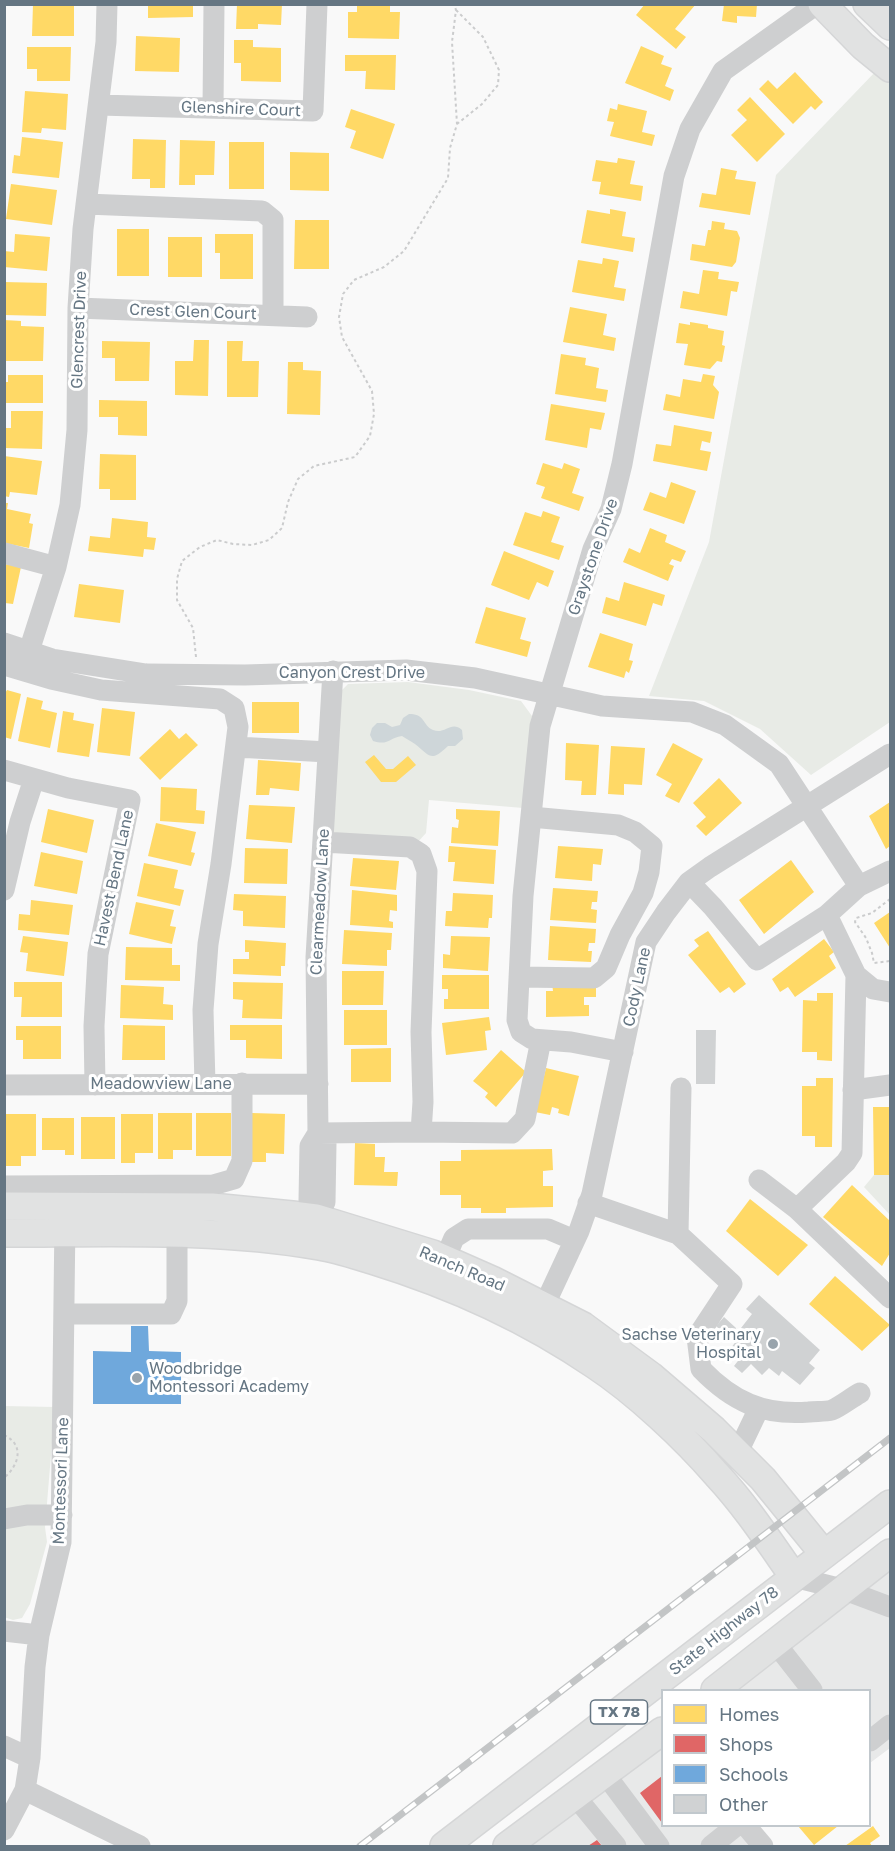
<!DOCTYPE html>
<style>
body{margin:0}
#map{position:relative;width:895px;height:1851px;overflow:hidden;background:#f9f9f9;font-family:"Golos Text",sans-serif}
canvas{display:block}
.frame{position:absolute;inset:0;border:6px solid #657683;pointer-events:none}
.legend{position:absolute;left:661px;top:1689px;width:210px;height:138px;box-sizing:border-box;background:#fff;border:2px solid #c1c8cd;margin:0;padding:8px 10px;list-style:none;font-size:18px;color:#657683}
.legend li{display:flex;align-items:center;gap:12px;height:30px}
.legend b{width:30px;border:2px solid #c1c8cd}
</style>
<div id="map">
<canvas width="895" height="1851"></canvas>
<div class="frame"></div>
<ul class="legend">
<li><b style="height:16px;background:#ffd966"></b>Homes</li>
<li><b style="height:16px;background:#e06666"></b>Shops</li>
<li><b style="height:16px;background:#6fa8dc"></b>Schools</li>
<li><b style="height:16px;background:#d0d2d3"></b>Other</li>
</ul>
</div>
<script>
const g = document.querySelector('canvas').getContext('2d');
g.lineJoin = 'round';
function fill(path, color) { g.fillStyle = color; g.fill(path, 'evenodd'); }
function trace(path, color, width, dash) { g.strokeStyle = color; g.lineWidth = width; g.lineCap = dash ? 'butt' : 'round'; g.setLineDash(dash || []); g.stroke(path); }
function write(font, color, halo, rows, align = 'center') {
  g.font = font + ' "Golos Text",sans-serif'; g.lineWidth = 6; g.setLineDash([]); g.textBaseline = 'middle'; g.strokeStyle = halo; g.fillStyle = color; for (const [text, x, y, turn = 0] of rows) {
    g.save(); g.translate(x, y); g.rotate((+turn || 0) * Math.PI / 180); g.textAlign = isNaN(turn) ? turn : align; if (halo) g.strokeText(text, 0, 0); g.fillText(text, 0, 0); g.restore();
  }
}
const built = new Path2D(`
 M890 1565V1748L870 1763V1690H724Z
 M662 1740V1826H736L751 1845 749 1846H522Z`);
const green = new Path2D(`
 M876 71 890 84V722L811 775 760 729 704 701 649 696 709 542 776 175Z
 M408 682 469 690 521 701 532 716 523 808 429 800 426 833 417 843 333 837 341 691 348 684Z
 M874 1175H890V1215L864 1187Z
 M4 1406 55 1407 45 1527 47 1542 30 1604 22 1618 13 1620 4 1617Z`);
const water = new Path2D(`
 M409 714C426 714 422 725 433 730 445 735 451 720 462 730L463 739 455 746H448C431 762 431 757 415 744 411 741 406 739 402 736 388 738 389 746 373 741L370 735 372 728 377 723H385L392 727 400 725 403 718Z`);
const homes = new Path2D(`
 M33 4H74V36H32Z
 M148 4H193V17L148 18Z
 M237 4H282L281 25 258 24V29H236Z
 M357 4H390V12H400L399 39 348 38V12H357Z
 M645 4H696L675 29 686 37 676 49 636 15Z
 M724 4H757L756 17 737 16V23L722 21Z
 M136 36 180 38 179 72 135 71Z
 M234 40H253V47L281 48V82L241 81V63H234Z
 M641 46 664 56 661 64 672 68 665 86 674 90 670 101 625 83Z
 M27 47H71L70 81H37V69H27Z
 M345 55H396L395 90 365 89 366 71H345Z
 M795 72 823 102 815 110 811 106 793 124 759 89 768 80 777 89Z
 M25 91 68 94 66 130 42 128 41 133 22 132Z
 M750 97 785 134 757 162 731 135 747 120 737 110Z
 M618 104 647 111 642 132 655 135 652 146 610 136 614 122 607 121 610 108 617 110Z
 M351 109 395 124 383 159 350 148 356 131 345 127Z
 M22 137 63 142 59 178 12 173 14 155 20 156Z
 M133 139 166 140 165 188H150V179H132Z
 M180 140 215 141 214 175H195V185H179Z
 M229 142H264V189H229Z
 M290 152 329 153V191L290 190Z
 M618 158 635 161 630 184 643 186 641 201 599 194 601 182 592 181 596 160 617 163Z
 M721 168 737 171 735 179 756 182 750 215 699 207 702 193 716 195Z
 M11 184 57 190 52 225 6 219Z
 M610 209 626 212 622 236 635 238 633 252 581 243 587 210 610 214Z
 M295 220H329V269H294Z
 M712 221 725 223 724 229 737 231 740 238 736 262 732 267 690 260 692 244 705 246 708 230H711Z
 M117 229H149V276H117Z
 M15 234 50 237 47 271 4 267V251L14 252Z
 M215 234H253V279H220V253H215Z
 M168 237H202V277H168Z
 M603 258 619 261 614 287 626 289 624 301 572 292 578 260 602 264Z
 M703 270 719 272 718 279 739 282 737 292 731 291 727 316 680 308 683 291 699 294Z
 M4 282 47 283 46 316 4 315Z
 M570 307 607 314 603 335 616 338 614 351 563 342Z
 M4 320 21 321V326L44 327 43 361H4Z
 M690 322 708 325V328L724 331 722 345 725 346 722 362 717 361 710 369 684 365 688 344 676 343 679 323 690 325Z
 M194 340H209L208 396 175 395V361H193Z
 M102 341 150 342 149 381H115V358H102Z
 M227 341H243L242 361H259L258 397H227Z
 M561 354 586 358 585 365 599 368 596 388 608 390 606 402 555 394Z
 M288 362H303V370L321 371 320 415 287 414Z
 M703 374 715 376 713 385 719 392 714 419 663 410 666 394 680 397 683 379 701 382Z
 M8 375H43V403H4V382H8Z
 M99 400 147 401V436L118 435V417H99Z
 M551 404 605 413 601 430 590 428 587 448 545 440Z
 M11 411H43L42 449 4 448V428H11Z
 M674 425 712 432 710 443 702 441 700 450 711 452 707 471 653 461 656 444 671 446Z
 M100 454 136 455V500H110V489H99Z
 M4 456 42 461 37 495 10 492 9 497 4 496Z
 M543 463 562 469 564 463 580 469 572 493 584 497 579 511 541 498 545 487 536 484Z
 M671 482 696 491 684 524 643 510 650 492 666 498Z
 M4 503H8L7 509 31 514 29 523 33 524 29 548 4 543Z
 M543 511 560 517 551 542 564 546 559 560 513 545 525 512 541 517Z
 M112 518 148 522 147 537 156 538 154 550 144 549 143 557 88 551 90 536 110 538Z
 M650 528 667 535 665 542 686 551 681 562 672 559 669 564 674 566 668 581 623 562 629 548 640 553Z
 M504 551 554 571 548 587 537 582 529 600 491 585Z
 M5 564 21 567 13 604 5 603Z
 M624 582 665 595 662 606 653 603 646 626 602 613 606 597 619 601Z
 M79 584 124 590 120 623 74 617Z
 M486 607 526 618 520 639 531 642 527 657 475 643Z
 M600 633 633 644 629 660 633 661 629 673 626 671 624 678 588 667Z
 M7 690 21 694 11 739 4 737V695Z
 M27 697 43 701 41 709 57 713 50 748 18 741Z
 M252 702H299V733H252Z
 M102 708 135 712 130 756 97 752Z
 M63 711 74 713 73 720 94 724 89 757 57 752Z
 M170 729 179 739 186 733 198 745 160 780 139 758Z
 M566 743 599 745 596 795H581L582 781 565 780Z
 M673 743 703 759 679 803 665 796 672 784 656 775Z
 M611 746 645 748 642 785 624 784V795L608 794Z
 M374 755 386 769H393L408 756 416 765 396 782H381L365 762Z
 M258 760 301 763 299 791 270 788 269 795H256Z
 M719 778 742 803 706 836 696 826 706 817 693 803Z
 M161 787 197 789 196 810 205 811 204 824 160 821Z
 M890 802V846L886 849 869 816Z
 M249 805 295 807 292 843 246 839Z
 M48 809 94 820 87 853 41 842Z
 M456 809 500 811 498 846 451 843 452 827 458 828 459 820 456 819Z
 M156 823 196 832 191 852 195 853 191 866 148 856Z
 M449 846 496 850 494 884 453 881 455 862H448Z
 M558 846 603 849 601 865 593 864 592 881 555 878Z
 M245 848 288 849 287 884 244 883Z
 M41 852 83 861 77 894 34 886Z
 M353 858 399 861 396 890 350 886Z
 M791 860 814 892 764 934 739 900Z
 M144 863 178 870 174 888 184 890 180 906 137 896Z
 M553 888 598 891 597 902H592L591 909 597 910 596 923 550 920Z
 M352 890 397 895V911L390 910 389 921 393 922V928L350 925Z
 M453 893 493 895 492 918H489L488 928 445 926 446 911H452Z
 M234 894 286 896 285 928 243 926V911L233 910Z
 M31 900 73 905 69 935 18 930 19 914 30 915Z
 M136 902 174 910 170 926 176 927 172 944 129 934Z
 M890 912V948L874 923Z
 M550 926 596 929 595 943H589L588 951H592L591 962 548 960Z
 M344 930 392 933 391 950H387V966L342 964Z
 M708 931 746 984 734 993 729 987 720 993 688 955 699 946 694 940Z
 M23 936 68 942 64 976 26 971 28 953 20 952Z
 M451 936 490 937 488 971 443 968V954L450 955Z
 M824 939 834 952 829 956 836 968 795 997 788 987 780 992 772 979Z
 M245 940 286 943 285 966H281V976L233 974V959H249V952H245Z
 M126 947 172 948V965H180V981L125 980Z
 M342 971H384L383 1005H342Z
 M442 975H489V1009H444V999H448V989H442Z
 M14 982H62V1017H21L22 997H14Z
 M233 982 283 983 282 1019 242 1018 243 1000 233 999Z
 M596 982V997H584V1005H589V1016L546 1017V991H553L552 983Z
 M121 985 164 987 163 1004 173 1005V1020L120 1018Z
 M817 993H833L832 1061 817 1060V1052H802L803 1000 817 1001Z
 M344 1010H387V1045H344Z
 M489 1017 491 1030 485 1031 487 1050 446 1055 442 1023Z
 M123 1025 165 1026V1060H122Z
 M230 1025H282V1059L246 1058V1040H230Z
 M16 1026H61V1059H23V1040H16Z
 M391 1048V1082H351V1049Z
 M501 1050 526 1072 496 1107 485 1097 488 1093 473 1081Z
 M546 1068 579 1076 569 1116 558 1113 559 1109 552 1107 550 1115 535 1112Z
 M816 1078H833L832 1147H815V1136H802V1086H816Z
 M873 1107H890V1175H874Z
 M158 1113H192V1150H173V1159H158Z
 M196 1113H231V1156H196Z
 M252 1113 285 1114 284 1154 266 1153V1162H251Z
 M5 1114H36V1156H21V1166H5Z
 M121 1114H153V1153H135V1163H121Z
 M81 1117H115V1159H81Z
 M42 1118H74V1155H65V1150H42Z
 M355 1143 375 1144V1157H385L384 1172H398L397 1186 354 1185Z
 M552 1149 553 1170 543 1171V1186H553V1207L506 1208V1213H481V1208H461V1195H440V1161H461V1150Z
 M852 1185 890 1221V1253L882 1266 823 1217Z
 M750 1199 808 1245 778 1276 726 1231Z
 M835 1276 890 1325 862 1351 809 1304Z
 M798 1826H838L814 1845Z
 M873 1826 880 1836 870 1843 872 1846H845Z`);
const shops = new Path2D(`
 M662 1776V1823L640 1793Z
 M597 1840 602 1846H588Z`);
const schools = new Path2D(`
 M131 1326H148L149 1351 181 1352V1404H93V1351L131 1352Z`);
const building = new Path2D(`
 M696 1030H716L715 1084H696Z
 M759 1295 820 1350 809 1363 815 1368 800 1385 782 1371 779 1376 769 1368 762 1375 751 1364 742 1373 734 1366 741 1357 731 1348 737 1340 731 1334 728 1337 716 1326 724 1317 736 1328 734 1331 740 1336 744 1332 741 1328 752 1314 746 1309Z`);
const path = new Path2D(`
 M456 10 483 37 499 70 498 85 482 104 457 124
 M196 657 193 628 177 600V579L182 561 200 547 217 540 233 544 252 545 269 540 282 528 288 502 298 479 314 466 355 457 370 436 374 414 372 391 342 337 339 317 343 294 354 280 384 267 404 251 448 178 450 148 457 124 452 42 456 10 454 4
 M890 899 872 913 856 918 855 922 866 938 872 953 874 963 890 961
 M4 1435C25 1445 19 1465 4 1478`);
const minor = new Path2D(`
 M99 105 313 111 317 4
 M213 108 214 4
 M86 204 262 211 273 220V315
 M78 308 307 317
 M4 553 56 567
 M4 643 52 659 146 674 245 675 406 670 475 678 602 706 692 712 725 725 779 764 859 886
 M29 651 56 567 70 505 77 430 78 308 83 229 106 42 107 4
 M4 665 51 679 101 690 220 699 234 708 238 727 221 864 208 944 203 1010 205 1084
 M236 747 328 752
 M4 770 68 788 130 800 98 954 94 1026 95 1085
 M689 882 713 907 757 960 827 915 859 886 890 871
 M4 890 20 822 34 779
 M856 975 873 989 890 992
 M519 977 594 978 606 968 620 935 643 893 649 872 652 846 635 832 618 825 531 817
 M623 1052 571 1042 532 1039 521 1032 517 1020 523 896 540 726 593 549 611 509 622 464 674 176 690 129 723 71 817 4
 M4 1085 318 1084
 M853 1090 890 1085
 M421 1132 512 1133 525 1119 541 1040
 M318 1133 421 1132 423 1102 421 1032 427 871 421 854 410 847 323 842
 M759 1180 797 1209 890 1298
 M4 1186 213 1185 234 1179 242 1161V1083
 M588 1203 678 1234 732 1284 697 1337 701 1369C732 1401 763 1416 809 1412 816 1411 825 1412 832 1410 841 1406 851 1398 860 1393
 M797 1209 846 1162 852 1153 856 975 827 915
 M316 1218 309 1200 310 1146 318 1133 316 957 333 671
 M315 1227 316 1218 325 1202 326 1144 318 1133
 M678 1234 681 1088
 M445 1259 454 1238 468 1229H548L574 1240
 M64 1314H171L177 1301V1232
 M538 1319 579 1231 592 1194 646 942 666 912 689 882 710 867 890 754
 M737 1454 759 1408
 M4 1519 27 1515H62
 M794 1577 842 1589 890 1607
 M4 1631 39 1635
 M776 1644 812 1690
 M870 1741 890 1725
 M4 1746 30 1758
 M605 1774 659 1846
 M25 1790 30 1758 35 1667 39 1635 61 1542 65 1219
 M575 1796 616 1846
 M746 1826 763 1846
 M4 1830 25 1790 140 1846
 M711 1846 736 1826`);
const major = new Path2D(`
 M822 4 863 46 890 68
 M867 4 890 26
 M4 1206 212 1207 292 1215 316 1218 433 1254 492 1280 583 1326 651 1376 714 1430 763 1479 824 1554
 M4 1233C109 1233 216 1228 319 1246 337 1249 355 1255 372 1260 450 1284 528 1319 595 1365 636 1392 685 1438 717 1475 746 1506 770 1543 794 1577
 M715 1690 890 1553
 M444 1846 890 1504
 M507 1846 662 1731`);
const rail = new Path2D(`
 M360 1846 890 1438`);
const markers = [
 [773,1344,6,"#99a4ac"],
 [137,1378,6,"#99a4ac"]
];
const shields = [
 [619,1712,57]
];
const shieldNames = [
 ["TX 78",619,1712]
];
const streetNames = [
 ["Glenshire Court",241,109,2],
 ["Crest Glen Court",193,312,2],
 ["Glencrest Drive",79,330,-88],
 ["Graystone Drive",593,557,-71],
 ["Canyon Crest Drive",352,673],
 ["Havest Bend Lane",114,878,-78],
 ["Clearmeadow Lane",320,902,-87],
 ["Cody Lane",637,987,-78],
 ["Meadowview Lane",161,1084],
 ["Ranch Road",462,1269,23],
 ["Montessori Lane",61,1481,-88],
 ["State Highway 78",724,1631,-38]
];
const poiNames = [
 ["Sachse Veterinary",761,1335],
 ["Hospital",761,1353],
 ["Woodbridge",149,1369,"left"],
 ["Montessori Academy",149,1387,"left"]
];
fill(built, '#e8e9e9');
fill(green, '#e8ebe6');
fill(water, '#ced6d9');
fill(homes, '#ffd966');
fill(shops, '#e06666');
fill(schools, '#6fa8dc');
fill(building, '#d0d2d3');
trace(major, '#d5d6d7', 30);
trace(path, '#cbcccd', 2, [3, 3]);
trace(minor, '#cecfd0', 21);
trace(major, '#e1e2e2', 27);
trace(rail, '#c3c5c6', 7);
trace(rail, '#fff', 4.5, [14]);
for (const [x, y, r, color] of markers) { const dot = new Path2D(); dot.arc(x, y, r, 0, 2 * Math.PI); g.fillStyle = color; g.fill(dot); trace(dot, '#fff', 2); }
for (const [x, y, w] of shields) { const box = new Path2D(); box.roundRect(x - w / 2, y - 12, w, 24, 4.5); g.fillStyle = '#fff'; g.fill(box); trace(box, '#657683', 1.5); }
write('bold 15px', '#657683', null, shieldNames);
write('16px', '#657683', '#fff', streetNames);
write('16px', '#657683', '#fff', poiNames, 'right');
</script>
